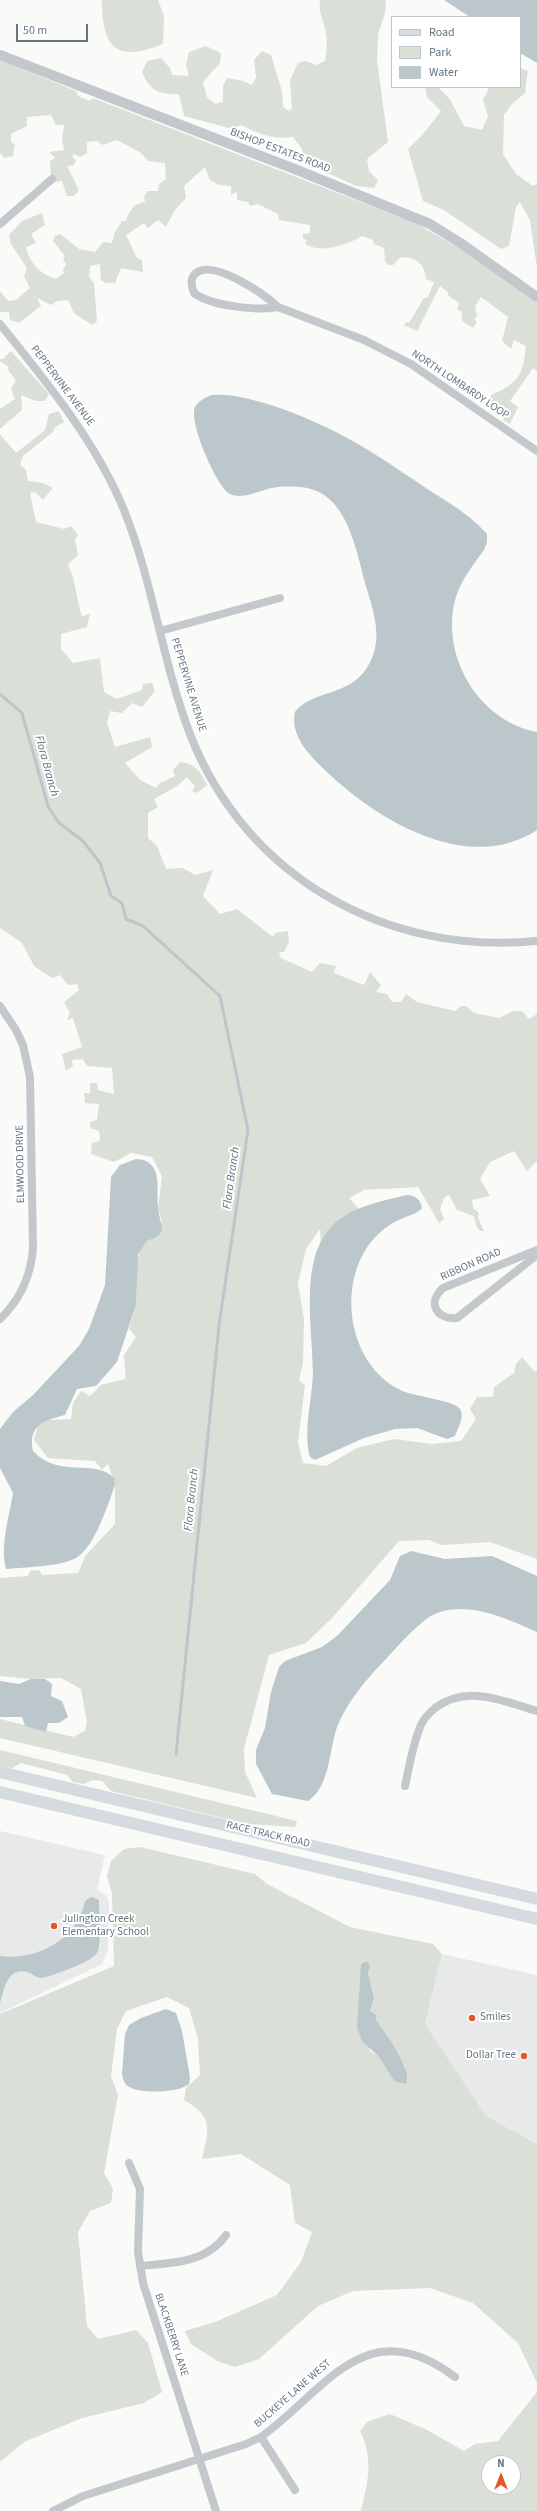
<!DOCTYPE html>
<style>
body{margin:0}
#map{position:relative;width:537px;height:2511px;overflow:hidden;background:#fafaf8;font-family:"Source Sans 3",sans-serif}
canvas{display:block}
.legend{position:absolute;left:391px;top:16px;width:130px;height:72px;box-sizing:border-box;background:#fff;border:1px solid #c1c8cd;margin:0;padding:5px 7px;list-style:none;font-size:12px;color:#657683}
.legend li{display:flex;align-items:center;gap:8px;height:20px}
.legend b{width:20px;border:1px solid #c1c8cd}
.north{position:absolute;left:481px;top:2455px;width:40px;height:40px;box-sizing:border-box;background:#fff;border:1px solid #c1c8cd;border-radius:50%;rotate:0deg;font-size:11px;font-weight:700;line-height:16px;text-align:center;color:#657683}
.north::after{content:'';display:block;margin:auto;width:14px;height:18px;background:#e4572e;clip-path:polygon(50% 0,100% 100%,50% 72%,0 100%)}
.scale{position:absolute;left:16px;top:24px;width:72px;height:18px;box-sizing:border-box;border:2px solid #657683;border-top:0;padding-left:5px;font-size:12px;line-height:14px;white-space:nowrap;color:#657683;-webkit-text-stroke:3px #fff;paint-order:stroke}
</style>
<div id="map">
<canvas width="537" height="2511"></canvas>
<ul class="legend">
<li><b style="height:5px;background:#d6dbdf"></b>Road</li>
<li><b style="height:11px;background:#dadfd7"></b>Park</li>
<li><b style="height:11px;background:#bbc7cb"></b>Water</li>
</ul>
<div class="north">N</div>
<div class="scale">50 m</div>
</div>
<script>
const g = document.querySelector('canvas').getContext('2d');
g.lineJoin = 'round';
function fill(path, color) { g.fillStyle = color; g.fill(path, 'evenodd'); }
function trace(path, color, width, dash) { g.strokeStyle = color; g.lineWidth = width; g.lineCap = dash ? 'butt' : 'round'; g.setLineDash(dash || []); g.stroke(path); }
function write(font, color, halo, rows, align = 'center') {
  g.font = font + ' "Source Sans 3",sans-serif'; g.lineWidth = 4; g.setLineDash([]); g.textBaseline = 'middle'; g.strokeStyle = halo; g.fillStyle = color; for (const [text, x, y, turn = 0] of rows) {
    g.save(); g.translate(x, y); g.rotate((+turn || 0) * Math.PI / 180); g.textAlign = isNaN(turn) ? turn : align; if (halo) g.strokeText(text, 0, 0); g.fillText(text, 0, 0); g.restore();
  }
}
const built = new Path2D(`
 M0 1831 105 1855 97 1890 106 1895 109 1903 108 1950 102 1964 0 2013Z
 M442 1954 537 1975V2144L486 2116 425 2024Z`);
const green = new Path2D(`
 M102 0H158L164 16 163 44C116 63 102 48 102 0Z
 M320 0H386L385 13 378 34 377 60 388 142 367 159 369 171 378 180 374 188 356 186 306 163 302 149 293 137C272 140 260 134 241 125L233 129 184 116 179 94C159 95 150 91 142 72L147 61 161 58 170 68 172 75 189 76 186 65 189 52 206 46 221 53 220 63 203 82 207 97 215 104 223 102V86L227 78 243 81 252 85 256 77 254 60 262 51 271 55 282 91 283 107 289 111 292 108 290 80 298 63 306 61 316 65 325 61C327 50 328 36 324 25 321 13 319 13 320 0Z
 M0 60 76 91 78 96 90 101 93 98 417 224 473 256 537 303V371L533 368 510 401 518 407 510 424 502 419V405L496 414 489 408 491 395C519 383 523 375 526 346L514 340 511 349 502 341 508 317 481 297 475 306 477 316 474 319 477 322 473 328 462 321V312L457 309 459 303 449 296 447 291 440 286 417 331 404 325 406 322 409 323 424 298 428 297 434 282 426 279C424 263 417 258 401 257L393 265H388L385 261 384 248 374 244 373 240 362 236C348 245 320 254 305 244L307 240 303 239V234L310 233V225L279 220 278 214 258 204 250 206 248 202 237 200V192L231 195V186L219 185 210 180 205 167 184 186 186 198 175 210 166 227 158 220 148 228 144 223 126 235 137 258 142 260 143 272 121 268 115 283H106L101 280 100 264 90 266 89 277 94 283 97 321 92 325 74 313 68 300 57 301 51 305 37 298 41 306 19 323 10 320 9 312H0V291L8 301 16 300 30 288 24 276 27 268 11 244 9 235 22 221 42 213 45 225 31 234 36 243 26 247C29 263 40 274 56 279L64 273 63 269 66 265 63 258 65 256 53 241 55 236 60 234 79 249 95 252 103 242 112 243 114 234 122 221H126C129 211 134 203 145 202L144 197 147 191H158L159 184 166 179 165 163 148 161 141 153 117 140 103 145 97 141 87 142V153L81 157 74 154 72 157 76 160 74 165 67 166 79 190 74 196H67L62 181 55 182 51 179 50 161 55 158 49 152 64 150 62 139 64 125H56L51 115 27 117V126L11 134V142L15 145 13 156 4 158 0 153Z
 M520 68 528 71 525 93 512 104 504 115 503 154 516 174 533 186 537 184V268L530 220 520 202 516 207 509 246 501 249 444 210 423 201 408 149 424 133 441 111 427 97 425 87H438L449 98 464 126 482 130 488 116 483 100 489 88 520 87Z
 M11 351 49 394 45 401H36L21 395 22 410 0 429V409L15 399 11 389 16 381 8 370 9 367 0 361V359H3Z
 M59 411 64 422 55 427 53 432 23 456 20 465 26 470 28 481 43 483 53 488 43 500 35 492 30 493 36 522 64 529 71 526 78 535 75 540 78 555 68 564C76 581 76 598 82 617L90 613 87 627 61 634V649L73 663 100 658 104 692 117 699 142 690 143 684 152 683 155 691 142 707 132 703 122 713 110 711 107 723 115 747 150 737 152 747 125 763 140 780 156 788 160 783 175 776 173 770 180 762C195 763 200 771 207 785L197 793 192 791 195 786 187 777 177 786 154 799 158 807 148 813V838L157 846 166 869 183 868 195 875 213 870 203 896 220 914 237 909 273 937 275 933 288 931 289 942 284 952H279L281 958 312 972 320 963 336 966 334 973 364 985 370 972 381 985 376 992 387 994 392 1002H401L406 994 417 1002 455 1011 461 1006H466L474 1013 499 1018 513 1011H522L529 1019 537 1014V1161L527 1171 514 1151 490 1162 480 1179 490 1196 472 1200 473 1208 479 1213 478 1218 484 1231H480L476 1225 474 1216 457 1210 449 1195 444 1198 440 1209 444 1219 439 1223 418 1187 364 1190 349 1198 359 1209C341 1219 329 1226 321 1245L320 1229 306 1249 298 1283 304 1319 303 1363 299 1380 305 1385 298 1442 303 1463 326 1466 357 1448 394 1439 432 1444 461 1441 476 1419 470 1409 477 1397H493L494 1387 514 1373 516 1364 522 1357 534 1371 537 1370V1559L490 1542 442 1545 429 1540 399 1541 332 1618 306 1643 269 1655 244 1749 245 1772 257 1798 0 1738V1719L73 1737 85 1731 87 1722 81 1689 61 1678 31 1679 0 1676V1578L28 1576 30 1571 39 1570 42 1575 78 1573 86 1555 115 1524V1485L108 1464 102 1470 95 1461 48 1458 34 1440 38 1425 48 1420 71 1419 73 1403 81 1391 90 1396 101 1385 126 1379 124 1355 136 1337 129 1329C131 1321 134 1313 136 1305 139 1283 128 1242 158 1236L162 1222 158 1208 162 1176 152 1157 131 1153 114 1162 91 1154 92 1143 100 1141 99 1131 90 1128V1122L97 1120 99 1104 85 1103 84 1093H90V1083H97L98 1090 114 1094 112 1068 87 1066 83 1059 72 1060 73 1066 66 1071 62 1054 82 1047 73 1018 67 1020 70 1013 64 1002 79 990 77 984 68 985 60 975 52 978 34 966 22 943 0 928V434L16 453 45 430 49 414Z
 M0 1750 297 1821 295 1827 248 1824 111 1791 102 1781 93 1780 83 1784 73 1782 67 1775 21 1763 12 1768 0 1767Z
 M140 1847 255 1874 267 1884 350 1927 433 1944 442 1954 425 2024 486 2116 537 2144V2383L518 2343 473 2303 430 2288 353 2291 318 2306 259 2359 235 2367 217 2361 191 2344 185 2331 215 2322 277 2295 301 2262 312 2232 295 2223 290 2185 241 2154 202 2159C209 2129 214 2117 184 2100L186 2088 200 2075 198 2039 189 2008 167 1997 126 2011 117 2029 111 2076 118 2095 104 2173 113 2189 111 2203 90 2211 78 2232 87 2326 98 2339 136 2330 148 2343 162 2392 144 2403 82 2418 24 2442 0 2462V2014L114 1966 112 1894 107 1876 111 1861 124 1849ZM370 1966 368 1973 374 1997 370 2011 404 2065 408 2081H394L379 2057 370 2051 359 2006 361 1981Z
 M537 2392V2511H361C368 2481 374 2460 360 2431L367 2422 390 2414 425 2429 464 2451 475 2444 498 2441ZM489 2463H513V2487H489Z`);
const water = new Path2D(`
 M444 0H537V63L520 53V17H470Z
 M211 395C233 393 254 400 274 406 329 425 366 447 414 480 438 497 467 511 487 534V542L484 550C474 564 461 580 456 597 439 654 478 721 537 732V830C468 875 379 821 328 773 312 758 289 736 295 712 315 687 355 699 372 658 383 632 371 605 364 579 356 549 347 499 311 489 299 486 284 486 272 488 261 490 242 500 230 494 217 488 188 421 195 407 198 401 205 398 211 395Z
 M136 1159C164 1160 156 1189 158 1206 158 1215 162 1222 162 1231L158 1236 147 1241 138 1254 136 1305 117 1362 96 1386 77 1389 65 1415C43 1421 28 1425 33 1451 59 1479 95 1458 114 1478L115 1485C108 1504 95 1547 76 1558 59 1567 25 1567 6 1569 0 1545 9 1518 13 1493L0 1468V1429L13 1412 33 1395 79 1346 89 1329 105 1285 111 1177 120 1165Z
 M407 1195C415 1195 421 1200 422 1208 417 1214 412 1214 406 1217 391 1222 377 1233 368 1246 336 1292 351 1370 405 1392 416 1396 454 1401 459 1408 466 1416 458 1427 455 1436L447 1439 417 1428 395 1429 364 1438 315 1460 310 1457C303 1430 312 1401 313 1373 313 1329 298 1257 334 1224 353 1206 383 1201 407 1195Z
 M411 1551 445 1559 492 1556 537 1576V1632C506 1618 457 1595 425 1620 410 1632 397 1647 384 1661 365 1681 347 1702 337 1727 329 1750 330 1787 308 1801L272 1794 256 1764V1750L265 1728 271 1692 279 1667 285 1661 322 1647 337 1636 390 1580 400 1556Z
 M31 1679H45L52 1684 51 1696 62 1701 68 1717 59 1723H48L46 1732 25 1726 22 1717H0V1681L19 1684Z
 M92 1897 99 1900V1904C99 1916 102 1944 97 1953 93 1961 50 1977 41 1978 36 1978 32 1973 27 1972 7 1967 4 1990 0 2003V1956C30 1960 62 1947 78 1920 82 1914 83 1906 86 1900Z
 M364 1962H368L370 1966 368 1973 374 1998 370 2011 376 2015V2020C384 2031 414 2072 406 2084L394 2081 379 2057 362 2041 357 2028 361 1965Z
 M166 2009 176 2013 182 2031 190 2077 189 2084C178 2093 142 2094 129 2087 124 2084 123 2079 122 2074L125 2034 129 2025 141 2018Z`);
const stream = new Path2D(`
 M0 694 22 713 48 806 58 822 83 841 100 863 111 896 122 903 126 919 143 926 220 996 248 1130 219 1325 176 1754`);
const minor = new Path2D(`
 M0 224 52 179
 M278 307C257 311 211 306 194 293 191 286 190 278 196 273 214 259 264 294 278 307L364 340 411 364 537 451
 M0 324C47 383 95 440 124 510 153 582 162 661 190 734 245 877 387 956 537 941
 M160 631 280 598
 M0 1006 16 1030 23 1045 30 1077 33 1248C31 1275 20 1300 0 1319
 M537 1250 443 1288C427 1302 436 1320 457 1318L537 1255
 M405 1786C409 1768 412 1748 419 1730 421 1722 429 1713 435 1708 467 1684 503 1701 537 1711
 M129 2163 140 2189 138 2252 143 2283 216 2511
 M140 2266C171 2263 207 2263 226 2235
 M261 2437 295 2490
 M53 2511 83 2496 246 2444 261 2437C327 2389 366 2310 455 2377`);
const tertiary = new Path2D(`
 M0 55 297 170 430 224 462 244 537 297`);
const primary = new Path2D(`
 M0 1772 537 1899
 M0 1792 537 1919`);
const markers = [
 [54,1926,4,"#e4572e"],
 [472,2018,4,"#e4572e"],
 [524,2056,4,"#e4572e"]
];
const streetNames = [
 ["BISHOP ESTATES ROAD",280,151,21],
 ["NORTH LOMBARDY LOOP",460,385,34],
 ["PEPPERVINE AVENUE",62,386,53],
 ["PEPPERVINE AVENUE",188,685,73],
 ["ELMWOOD DRIVE",21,1164,-91],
 ["RIBBON ROAD",471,1265,-24],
 ["RACE TRACK ROAD",268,1835,13],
 ["BLACKBERRY LANE",171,2335,72],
 ["BUCKEYE LANE WEST",293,2394,-41]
];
const poiNames = [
 ["Julington Creek",62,1920],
 ["Elementary School",62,1933],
 ["Smiles",480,2018],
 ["Dollar Tree",516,2056,"right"]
];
const waterNames = [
 ["Flora Branch",46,766,75],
 ["Flora Branch",232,1178,-82],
 ["Flora Branch",192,1500,-84]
];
fill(built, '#e8e9e9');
fill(green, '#dadfd7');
fill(water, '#bbc7cb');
trace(stream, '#bbc7cb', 3);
trace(minor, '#c3c8cc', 8);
trace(tertiary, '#c3c8cc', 10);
trace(primary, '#d6dbdf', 12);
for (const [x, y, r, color] of markers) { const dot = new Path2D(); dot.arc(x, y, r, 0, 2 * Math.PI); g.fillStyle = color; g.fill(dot); trace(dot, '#fff', 1.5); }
write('11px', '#657683', '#fff', streetNames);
write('11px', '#657683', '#fff', poiNames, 'left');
write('italic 12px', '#60757c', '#fff', waterNames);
</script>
